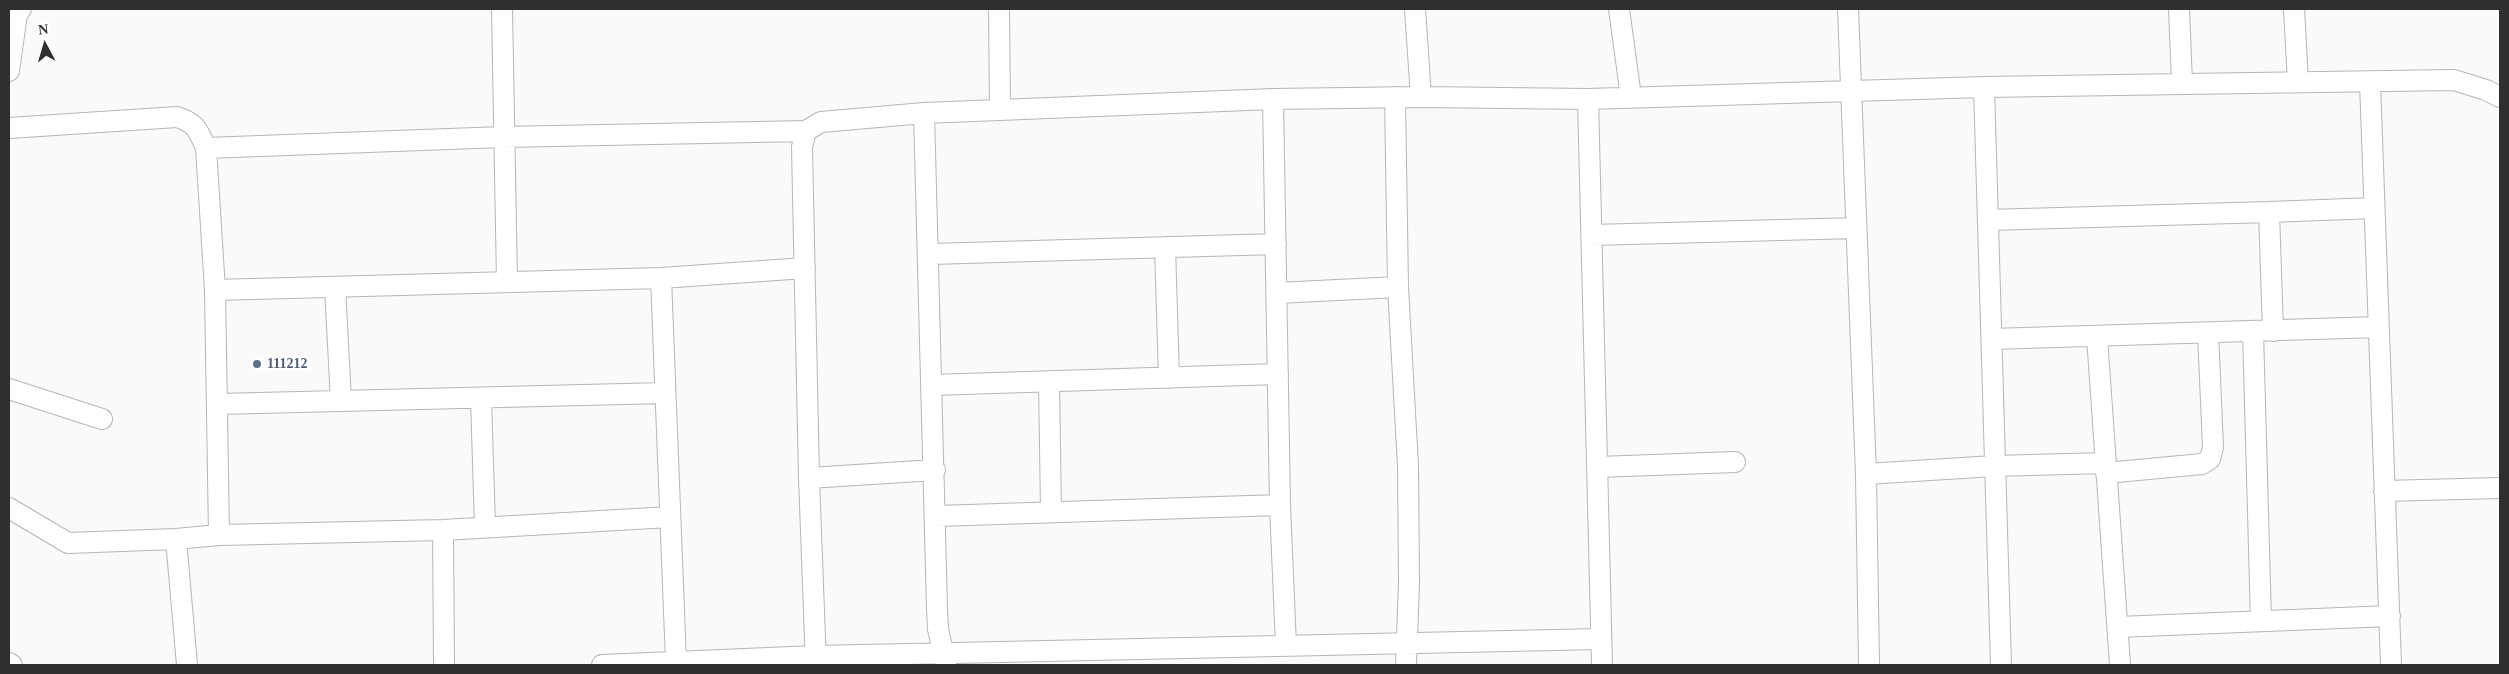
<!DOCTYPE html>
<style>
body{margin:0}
#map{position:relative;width:2509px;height:674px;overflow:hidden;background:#fafafb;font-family:Georgia,serif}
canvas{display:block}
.frame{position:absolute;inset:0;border:10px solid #2f2f2f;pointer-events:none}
.north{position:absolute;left:20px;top:20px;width:50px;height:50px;-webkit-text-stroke:4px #fff;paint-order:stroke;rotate:354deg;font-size:14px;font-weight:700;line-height:20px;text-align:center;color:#2f2f2f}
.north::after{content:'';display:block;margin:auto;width:18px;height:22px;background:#2f2f2f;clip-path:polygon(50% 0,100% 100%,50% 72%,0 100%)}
</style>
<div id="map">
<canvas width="2509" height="674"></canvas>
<div class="frame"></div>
<div class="north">N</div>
</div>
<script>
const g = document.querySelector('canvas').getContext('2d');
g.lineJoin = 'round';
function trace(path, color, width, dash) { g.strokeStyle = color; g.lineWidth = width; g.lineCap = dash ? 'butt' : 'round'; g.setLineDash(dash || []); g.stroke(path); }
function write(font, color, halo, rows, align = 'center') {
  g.font = font + ' Georgia,serif'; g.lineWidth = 4.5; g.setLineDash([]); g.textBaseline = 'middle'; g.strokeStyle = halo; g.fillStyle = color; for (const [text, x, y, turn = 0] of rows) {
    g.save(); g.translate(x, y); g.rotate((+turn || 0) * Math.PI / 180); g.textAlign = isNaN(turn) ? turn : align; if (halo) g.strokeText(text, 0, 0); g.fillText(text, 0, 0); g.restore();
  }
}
const minor = new Path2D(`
 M502 9 507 282
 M999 9 1000 109
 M1415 9 1421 97
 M1619 9 1631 97
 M1848 9 1866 474 1869 665
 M2179 9 2182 83
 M2294 9 2298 82
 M9 71 17 14 21 9
 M2370 82 2391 665
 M1984 87 2001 665
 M1395 97 1398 287 1408 466 1409 583 1406 665
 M1273 99 1280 505 1286 646
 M1588 99 1602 665
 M924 113 937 608 938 629 946 665
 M9 128 177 117C196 123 198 130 206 148L215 290 219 535
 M806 131 802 147 809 478 816 665
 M206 148 503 137 806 131 821 122 924 113 1273 99 1421 97 1588 99 1984 87 2454 80 2486 90 2500 97
 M2269 212 2374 208
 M1988 220 2269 212 2273 331
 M1592 235 1856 228
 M1165 247 1169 378
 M930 254 1276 244
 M661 278 676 662
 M335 287 341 401
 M215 290 661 278 805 268
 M1277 293 1398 287
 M2253 331 2261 621
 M2097 337 2120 665
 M1992 339 2378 327
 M1049 381 1051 512
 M932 385 1278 374
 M9 389 102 419
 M481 398 485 527
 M218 404 665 393
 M1598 467 1735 462
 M2106 473 2202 464 2210 459 2213 447 2208 333
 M1866 474 1994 466 2105 463
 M809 478 935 470
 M2384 491 2500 488
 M9 508 68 543 176 539 219 535 443 530 670 517
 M937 516 1280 505
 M443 530 444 665
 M176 539 187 665
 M2118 627 2390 616
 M9 663 12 665
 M602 665 816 656 1601 639`);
const markers = [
 [257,364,5,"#5c6f8a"]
];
const serviceNames = [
 ["111212",267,364]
];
trace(minor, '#b6b6b7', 22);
trace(minor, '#fff', 20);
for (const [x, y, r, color] of markers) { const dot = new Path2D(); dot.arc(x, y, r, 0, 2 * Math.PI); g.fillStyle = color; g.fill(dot); trace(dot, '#fff', 2); }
write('bold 14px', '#4e5e75', '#fff', serviceNames, 'left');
</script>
